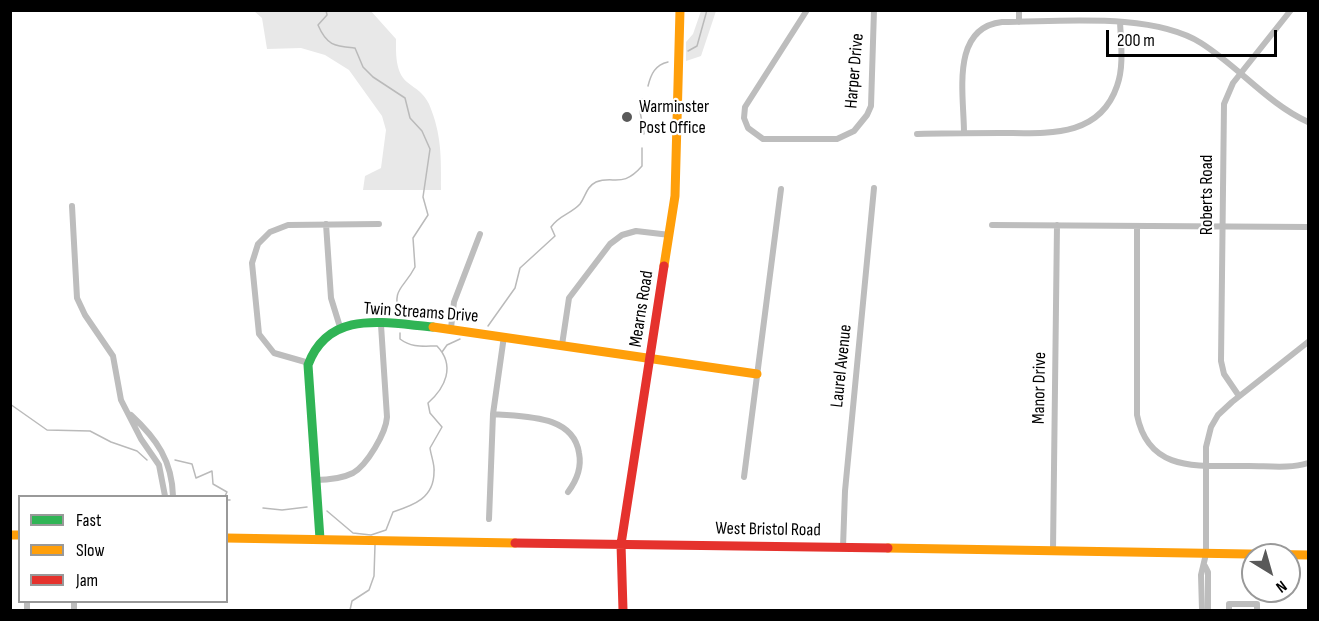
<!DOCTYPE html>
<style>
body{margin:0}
#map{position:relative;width:1319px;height:621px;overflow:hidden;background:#fff;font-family:"Sofia Sans Condensed",sans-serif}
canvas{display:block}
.frame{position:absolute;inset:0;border:12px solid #000;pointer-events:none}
.legend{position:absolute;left:18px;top:495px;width:210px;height:108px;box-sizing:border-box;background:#fff;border:2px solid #999;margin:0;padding:8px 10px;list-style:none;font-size:18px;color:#000}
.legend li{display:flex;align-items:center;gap:12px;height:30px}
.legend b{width:30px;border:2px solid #999}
.north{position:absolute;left:1241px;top:543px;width:60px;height:60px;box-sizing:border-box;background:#fff;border:2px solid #999;border-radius:50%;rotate:143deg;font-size:16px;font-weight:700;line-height:24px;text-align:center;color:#000}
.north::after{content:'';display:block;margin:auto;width:21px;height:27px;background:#595959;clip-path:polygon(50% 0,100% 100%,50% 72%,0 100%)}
.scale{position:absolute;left:1106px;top:30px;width:171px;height:27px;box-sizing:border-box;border:3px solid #000;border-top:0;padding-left:8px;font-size:18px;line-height:21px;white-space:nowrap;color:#000;-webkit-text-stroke:4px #fff;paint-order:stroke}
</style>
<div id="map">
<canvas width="1319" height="621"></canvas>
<div class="frame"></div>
<ul class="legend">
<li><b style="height:8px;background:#30b455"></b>Fast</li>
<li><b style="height:8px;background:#ff9f0a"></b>Slow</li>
<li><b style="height:8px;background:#e5322d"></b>Jam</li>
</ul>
<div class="north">N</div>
<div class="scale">200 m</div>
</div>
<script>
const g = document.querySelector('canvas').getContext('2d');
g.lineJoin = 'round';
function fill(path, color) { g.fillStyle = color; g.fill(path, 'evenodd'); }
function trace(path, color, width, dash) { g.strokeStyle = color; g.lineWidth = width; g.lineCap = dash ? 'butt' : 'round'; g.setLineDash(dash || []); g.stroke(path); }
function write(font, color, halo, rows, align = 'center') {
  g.font = font + ' "Sofia Sans Condensed",sans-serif'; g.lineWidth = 4.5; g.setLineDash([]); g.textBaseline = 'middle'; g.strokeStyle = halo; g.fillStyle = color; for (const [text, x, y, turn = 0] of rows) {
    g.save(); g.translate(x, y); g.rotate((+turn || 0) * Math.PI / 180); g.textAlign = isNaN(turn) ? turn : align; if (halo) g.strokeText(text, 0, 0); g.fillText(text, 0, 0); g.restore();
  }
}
const green = new Path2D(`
 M370 10 396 39C396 52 395 72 407 82 417 90 423 92 429 104 442 135 441 157 441 190H363L365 176 381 168 386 130 382 116 349 70 325 55 301 48 267 49 262 18 254 11Z
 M701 11H716L701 56 686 61V42L693 34Z`);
const stream = new Path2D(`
 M326 10 327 15 318 25C327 46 335 46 355 48L363 67 373 77 405 98 410 118 422 131 430 149 423 197 428 215 413 238 415 267C403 290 392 287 399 316
 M688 51 697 46 707 10
 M648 86C651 74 655 65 668 62
 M642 99 640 111 644 134
 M488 326 515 288 520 268 555 236 551 227C559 215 571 214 580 204 586 196 586 187 596 182 614 175 622 189 642 166V148
 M442 352 447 345 460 339
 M10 404 47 430 90 431 111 442 137 451 147 460
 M175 460 192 464 196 478 212 471 213 484 227 492 225 496
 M226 500H230
 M263 508 282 510 307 507
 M327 511 353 533 371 535
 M371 535 386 530 393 512C414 505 434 498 434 472 435 465 431 456 430 448L442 427 430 413 428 403C445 388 456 366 437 346 423 346 412 348 400 339V333
 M350 610 352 601 369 590 374 576 375 545`);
const street = new Path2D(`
 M807 10 745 107 744 118 748 128 763 139H837L854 131 867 115 871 106 874 10
 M1019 22V10
 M964 133C964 95 950 28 1002 22 1060 22 1151 12 1201 43 1239 67 1267 103 1308 122
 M917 134C945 133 972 133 1000 133 1045 133 1099 139 1117 86 1124 67 1121 43 1120 22
 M72 206 77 298 85 315 113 356 121 400 141 439 159 465 165 496
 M326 224 331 298 340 327
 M992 225 1308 227
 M1137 226V415C1149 475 1202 465 1249 466 1268 466 1290 469 1308 463
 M451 328 454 302 480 234
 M562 345 569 298 610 244 622 235 636 231 670 235
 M309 363 274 353 259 334 252 263 258 244 270 232 288 225 379 224
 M1239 396 1224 374 1221 361 1224 104 1233 83 1291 10
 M493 414C523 417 573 414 579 453 582 468 577 480 568 492
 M131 415C157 439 172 461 173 496
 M744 477 781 189
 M315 480C328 480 341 479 353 473 367 465 386 433 387 417L381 325
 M489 519 493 414 504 336
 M843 547 845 491 874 188
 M1053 550 1057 225
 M1205 566 1208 572V610
 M27 610V602
 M74 610V602
 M1202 610 1201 575 1206 554V447L1211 427 1218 415 1232 402 1308 342
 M1229 610V604H1257V610`);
const fast = new Path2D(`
 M320 539 308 365C329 309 384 323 433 327`);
const slow = new Path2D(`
 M664 266 675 196 680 10
 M433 327 757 374
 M10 535H20
 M226 538 515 543
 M888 548 1308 555`);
const jam = new Path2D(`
 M515 543 888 548
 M623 610 621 544 664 266`);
const markers = [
 [627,117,6,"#595959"]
];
const streetNames = [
 ["Harper Drive",855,71,-85],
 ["Roberts Road",1207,195,-90],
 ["Mearns Road",642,309,-81],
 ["Twin Streams Drive",421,313,4],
 ["Laurel Avenue",842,366,-84],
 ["Manor Drive",1040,388,-89],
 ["West Bristol Road",768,530,1]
];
const poiNames = [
 ["Warminster",639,107],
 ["Post Office",639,128]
];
fill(green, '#e8e8e8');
trace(stream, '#bababa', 1.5);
trace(street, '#bdbdbd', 6);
trace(fast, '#30b455', 9);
trace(slow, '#ff9f0a', 9);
trace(jam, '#e5322d', 9);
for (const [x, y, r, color] of markers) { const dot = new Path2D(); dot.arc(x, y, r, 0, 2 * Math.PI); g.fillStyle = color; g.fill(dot); trace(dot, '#fff', 2); }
write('18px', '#000', '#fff', streetNames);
write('18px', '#000', '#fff', poiNames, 'left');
</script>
